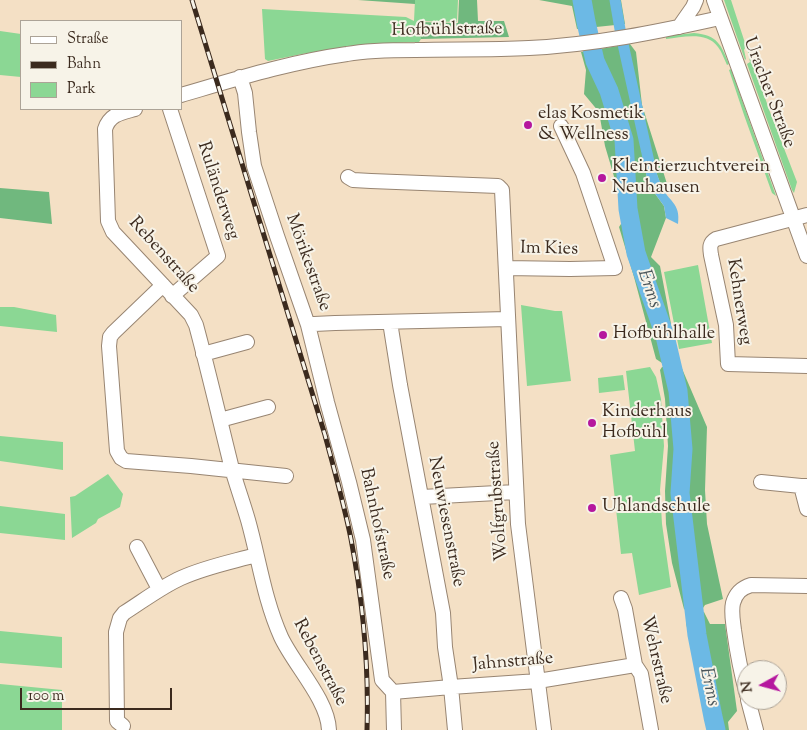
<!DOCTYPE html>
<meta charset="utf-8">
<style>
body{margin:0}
#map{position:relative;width:807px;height:730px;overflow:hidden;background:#f4e0c5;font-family:"Sorts Mill Goudy",serif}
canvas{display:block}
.legend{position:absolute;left:20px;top:20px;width:162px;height:90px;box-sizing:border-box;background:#f7f3e8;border:1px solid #aca397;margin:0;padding:6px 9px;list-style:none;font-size:15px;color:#3b2a1e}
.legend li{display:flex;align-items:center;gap:10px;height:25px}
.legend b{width:25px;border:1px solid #aca397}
.north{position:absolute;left:737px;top:660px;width:50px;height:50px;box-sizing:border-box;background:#f7f3e8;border:1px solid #aca397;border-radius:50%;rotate:263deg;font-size:14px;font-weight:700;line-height:20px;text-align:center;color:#3b2a1e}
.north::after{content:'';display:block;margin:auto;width:18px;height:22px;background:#b5179e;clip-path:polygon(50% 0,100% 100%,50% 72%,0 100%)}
.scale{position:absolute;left:20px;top:688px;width:152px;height:22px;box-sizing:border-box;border:2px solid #3b2a1e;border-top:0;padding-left:6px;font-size:15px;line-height:18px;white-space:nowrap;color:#3b2a1e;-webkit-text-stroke:4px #f7f3e8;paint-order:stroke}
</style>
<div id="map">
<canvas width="807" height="730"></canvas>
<ul class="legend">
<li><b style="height:6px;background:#fff"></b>Straße</li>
<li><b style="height:6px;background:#3b2a1e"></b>Bahn</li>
<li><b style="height:14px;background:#8bd794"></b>Park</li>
</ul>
<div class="north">N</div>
<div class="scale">100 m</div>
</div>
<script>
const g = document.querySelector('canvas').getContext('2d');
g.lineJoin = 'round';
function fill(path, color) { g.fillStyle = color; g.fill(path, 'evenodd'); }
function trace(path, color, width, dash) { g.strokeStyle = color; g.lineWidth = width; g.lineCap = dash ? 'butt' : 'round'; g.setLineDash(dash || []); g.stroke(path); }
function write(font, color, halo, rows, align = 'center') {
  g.font = font + ' "Sorts Mill Goudy",serif'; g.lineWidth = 4; g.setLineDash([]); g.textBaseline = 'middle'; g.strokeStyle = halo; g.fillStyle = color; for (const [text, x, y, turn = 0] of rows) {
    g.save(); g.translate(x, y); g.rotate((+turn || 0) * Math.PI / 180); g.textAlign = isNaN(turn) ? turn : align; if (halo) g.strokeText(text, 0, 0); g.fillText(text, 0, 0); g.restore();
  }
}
const green = new Path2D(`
 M415 0H458L457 22 419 21 420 22 421 39 419 42C379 43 341 48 302 54 291 56 279 59 268 61L265 59 262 9 406 17 414 21Z
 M724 0H731L746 46 744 50 746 59 745 60Z
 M0 31 21 34V77L0 75Z
 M694 33C718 35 721 45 729 64L727 65C724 59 722 52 718 47 707 31 683 37 666 39V36Z
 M748 52H749L770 112 797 182 794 193 792 190 747 64 750 62Z
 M731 69 776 196 772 193 744 115 729 70Z
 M698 265 712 343 679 349 664 272Z
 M521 305 555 311H562L571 381 527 386Z
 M0 307H14L56 315 57 332 0 326Z
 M650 367 656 377 661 399 664 446 660 490 662 524 671 587 639 595 632 553 621 554 610 455 635 451 626 371Z
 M623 375 625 390 599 393 598 378Z
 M0 436 63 442V470L0 461Z
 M108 474 123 494 120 507 98 519 96 523 72 538 70 497 75 496Z
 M0 506 65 514V540L0 533Z
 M0 631 62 637V668L0 663Z
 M0 684 62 690V730H0Z`);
const forest = new Path2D(`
 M358 0H415V4Z
 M459 0H477L478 21H504L509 37 421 39 420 22 458 23Z
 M539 0H621L625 24 577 29 572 6Z
 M630 44 636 52 642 105 668 187 662 188 656 172 650 147H641L648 184 664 206 666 218 651 257 660 266 676 350 679 361 662 363 656 359 634 277 619 227 623 221V207L605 146 599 112 584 94 586 70 581 52Z
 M0 188 49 192 52 224 0 218Z
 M680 364 707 427 705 490 707 524 723 599 705 605 703 608 688 611 684 609 672 563 666 524 665 491 668 446 665 399 660 370 662 367Z
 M704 612 710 624H725L737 711 728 722 729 730H710L686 623 689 615Z`);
const water = new Path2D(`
 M641 147H650C653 160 656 173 661 185 668 202 681 202 678 224L666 218 664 206 648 184Z`);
const canal = new Path2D(`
 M615 0 621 35 649 162`);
const river = new Path2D(`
 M582 0 586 22 595 61 609 91 624 140 628 209 636 253 665 336 678 391 683 449 680 493 697 635 713 717 716 730`);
const minor = new Path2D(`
 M714 0 807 256
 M679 27 693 7 696 0
 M240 77 245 93 249 132 254 166 277 236 308 325 327 402 349 482 363 540 382 680 393 692 394 730
 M181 95C236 79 290 62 347 54 369 50 392 50 415 50 453 49 491 50 529 48 593 45 657 32 720 18
 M135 109C121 113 110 114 105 129L108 221 113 232 191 315 196 325C209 373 220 421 232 469 237 486 243 503 248 520 259 559 264 599 281 637 294 665 328 700 329 730
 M170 109 218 256 172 296
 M348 177 353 180 371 181 498 186 502 190 518 524 544 730
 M807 215 716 239C709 243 710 248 711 255L726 325 728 364 807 366
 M506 268 570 269 615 268 583 173 561 126
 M163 285 113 333 110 337 109 346 117 451 121 458 126 461 191 466 286 476
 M390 322 400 385 443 613 445 647 451 687 455 730
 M308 325 314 324 335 323 508 319
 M203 354 247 342
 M220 420 268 407
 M761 482 801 486
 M807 486H801L807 509
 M422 497 516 492
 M137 547 159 589
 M621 598 625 609 635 665 641 674 651 730
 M393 692 451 687 538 681 635 665
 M747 695C741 673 737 652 734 630 733 621 731 612 733 603 736 593 741 588 751 585L807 586
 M748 700 756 730
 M123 726 117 721 116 632 120 618 124 613C143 601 161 587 181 578 205 567 231 562 256 555`);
const rail = new Path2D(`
 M192 0 325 435C334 469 344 504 351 539 363 602 369 666 367 730`);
const markers = [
 [528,125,5,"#b5179e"],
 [602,178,5,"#b5179e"],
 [603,335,5,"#b5179e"],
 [592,423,5,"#b5179e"],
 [592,508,5,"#b5179e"]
];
const streetNames = [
 ["Hofbühlstraße",447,31,-1],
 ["Uracher Straße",768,93,69],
 ["Ruländerweg",217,191,72],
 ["Im Kies",549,250,1],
 ["Rebenstraße",163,256,48],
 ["Mörikestraße",307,263,70],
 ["Kehnerweg",738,302,81],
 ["Wolfgrubstraße",499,501,-94],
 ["Neuwiesenstraße",445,522,79],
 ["Bahnhofstraße",376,524,78],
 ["Wehrstraße",655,660,77],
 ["Rebenstraße",319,663,62],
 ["Jahnstraße",513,663,-5]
];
const poiNames = [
 ["elas Kosmetik",538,115],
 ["& Wellness",538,136],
 ["Kleintierzuchtverein",612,168],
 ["Neuhausen",612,189],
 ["Hofbühlhalle",613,335],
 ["Kinderhaus",602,413],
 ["Hofbühl",602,434],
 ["Uhlandschule",602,508]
];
const waterNames = [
 ["Erms",648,289,71],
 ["Erms",708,687,78]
];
fill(green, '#8bd794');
fill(forest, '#70b87e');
fill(water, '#6cb9e5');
trace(canal, '#6cb9e5', 11);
trace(river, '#6cb9e5', 19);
trace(minor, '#988572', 16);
trace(minor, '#fff', 14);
trace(rail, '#3b2a1e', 5);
trace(rail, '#f7f3e8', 3, [9]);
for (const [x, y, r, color] of markers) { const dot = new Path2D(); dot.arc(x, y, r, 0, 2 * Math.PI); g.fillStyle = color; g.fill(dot); trace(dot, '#f7f3e8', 2); }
write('18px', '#3b2a1e', '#f7f3e8', streetNames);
write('18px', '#3b2a1e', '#f7f3e8', poiNames, 'left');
write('italic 19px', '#4a555a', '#f7f3e8', waterNames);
</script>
